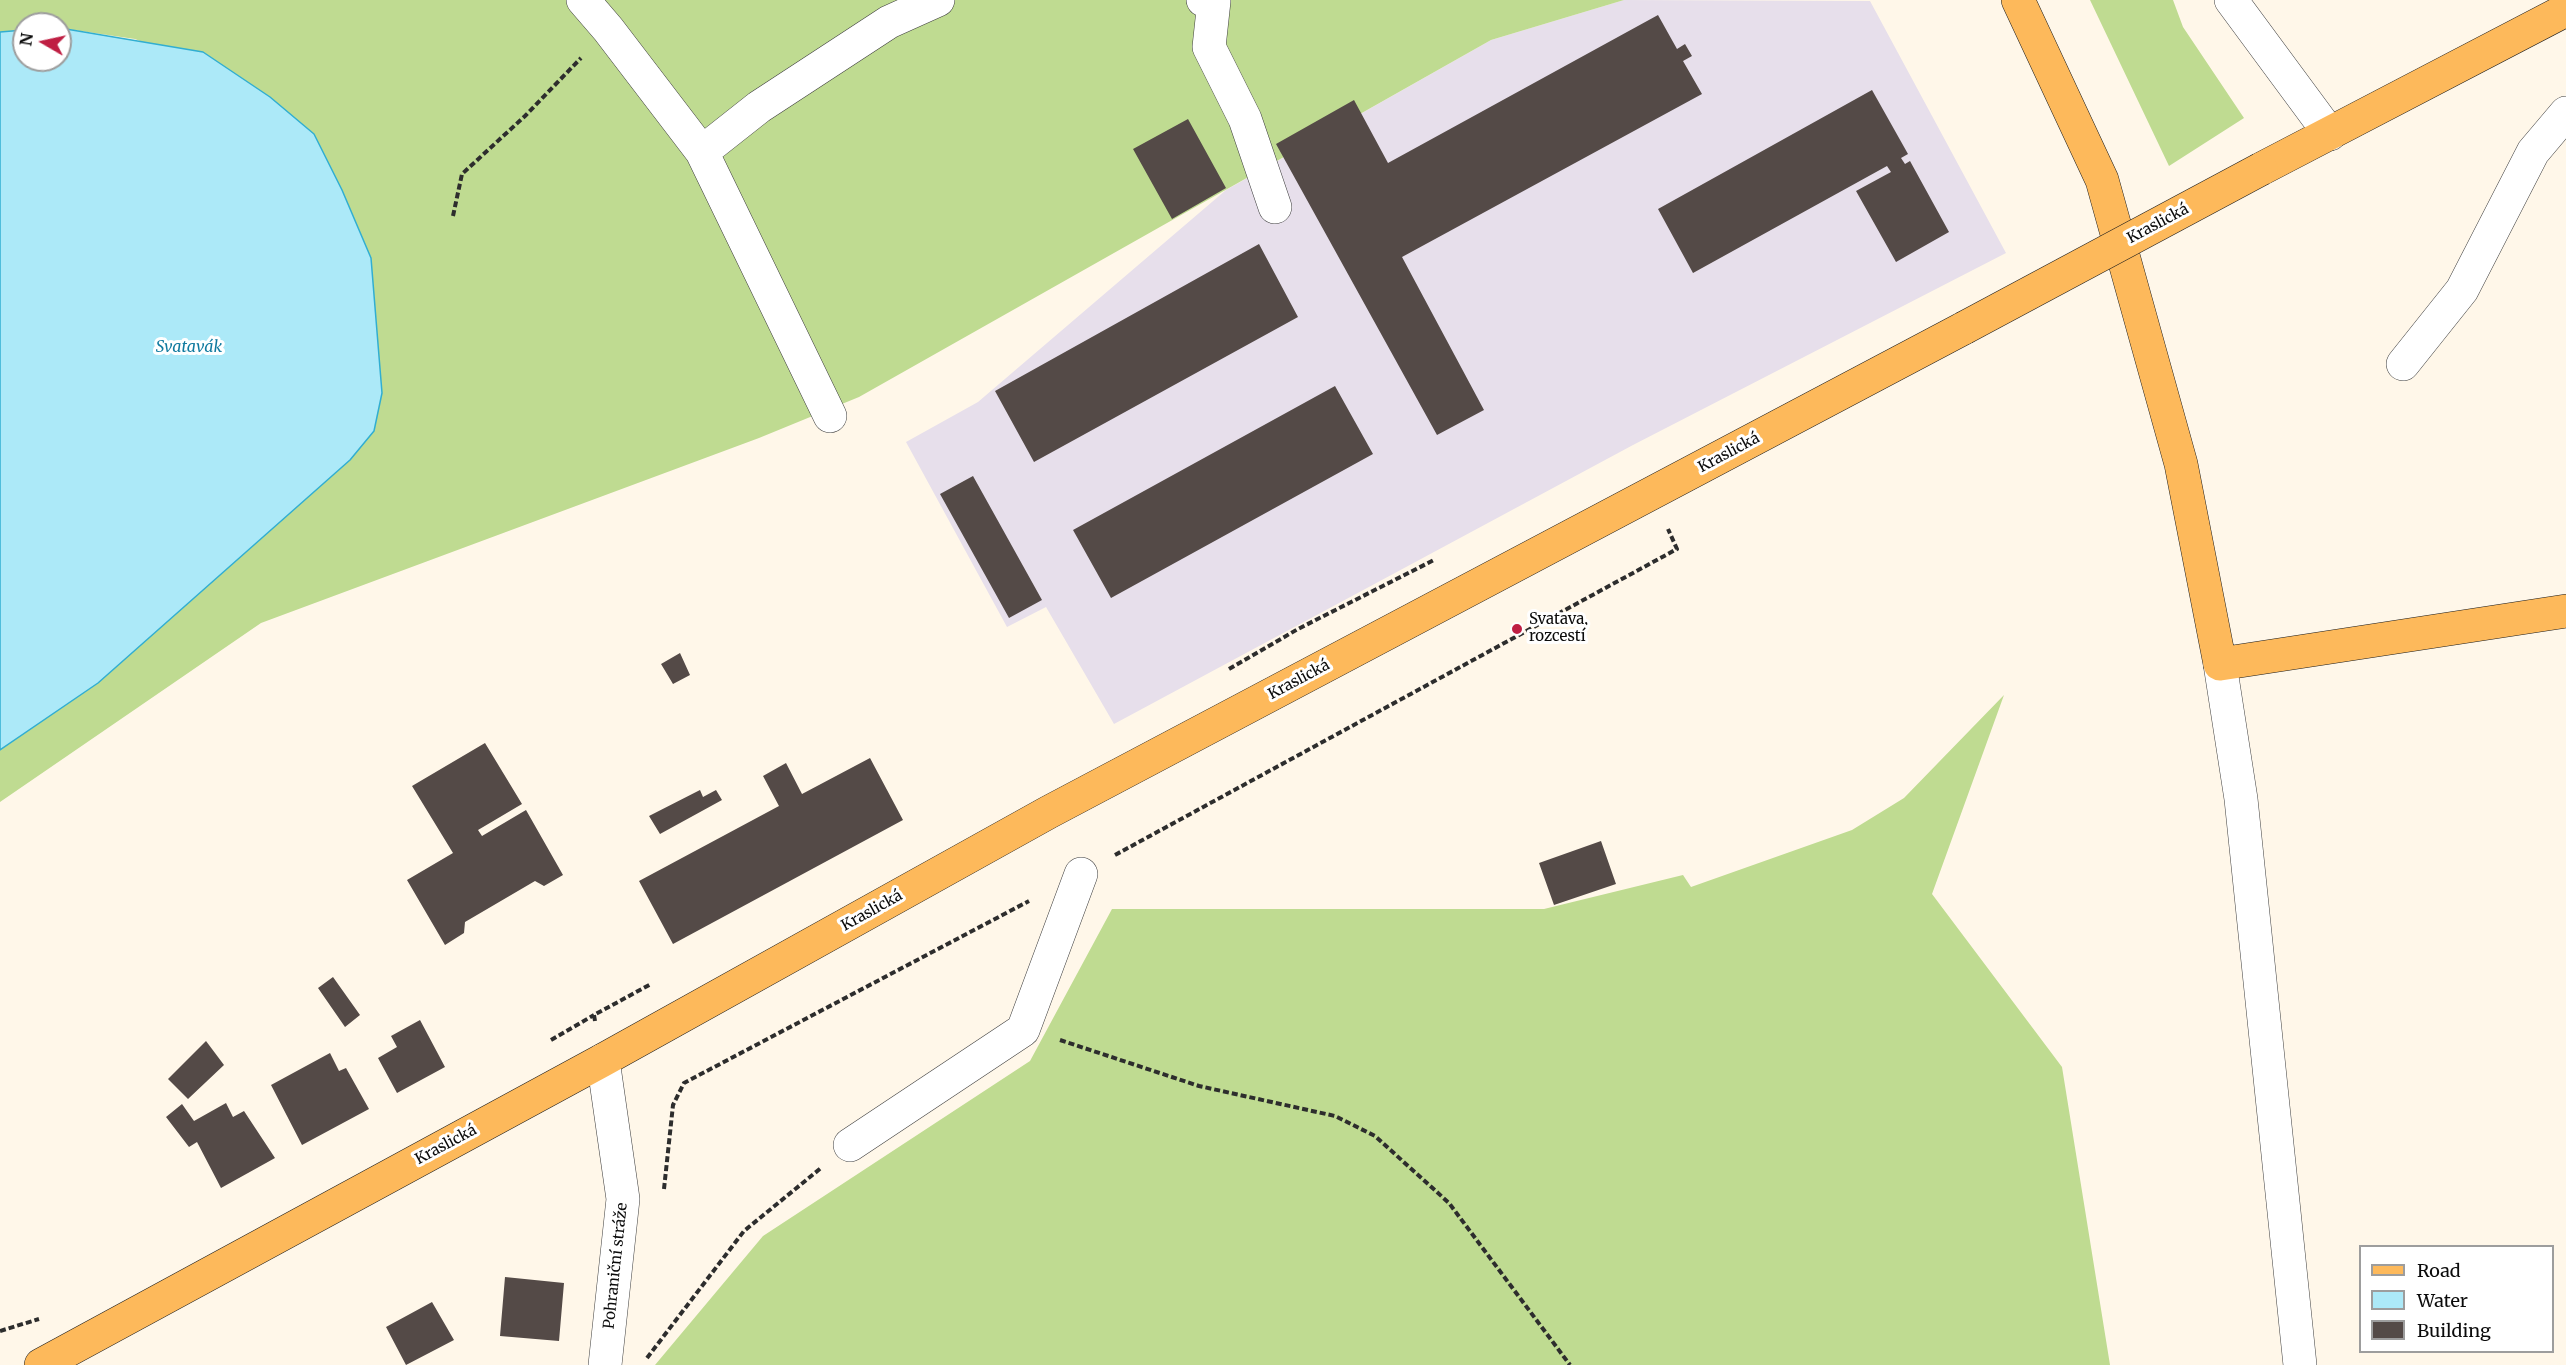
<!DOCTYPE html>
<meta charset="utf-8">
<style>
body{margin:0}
#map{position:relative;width:2566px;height:1365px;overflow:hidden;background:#fff7e9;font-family:Merriweather,serif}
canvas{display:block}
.legend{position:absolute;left:2359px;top:1245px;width:195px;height:108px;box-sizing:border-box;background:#fff;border:2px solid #9d9d9d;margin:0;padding:8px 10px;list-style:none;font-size:18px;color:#0b0b0b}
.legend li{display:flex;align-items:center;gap:12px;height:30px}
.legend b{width:30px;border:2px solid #9d9d9d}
.north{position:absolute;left:12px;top:12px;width:60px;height:60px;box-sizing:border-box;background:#fff;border:2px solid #9d9d9d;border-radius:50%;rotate:279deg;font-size:16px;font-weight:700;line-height:24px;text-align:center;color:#0b0b0b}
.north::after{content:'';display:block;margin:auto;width:21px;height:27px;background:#bf1f43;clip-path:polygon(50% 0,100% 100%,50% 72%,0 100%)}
</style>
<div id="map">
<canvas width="2566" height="1365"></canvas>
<ul class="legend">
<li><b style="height:8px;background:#fdb95b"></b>Road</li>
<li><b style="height:16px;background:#ace9f8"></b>Water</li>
<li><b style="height:16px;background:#544a47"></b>Building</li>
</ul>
<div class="north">N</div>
</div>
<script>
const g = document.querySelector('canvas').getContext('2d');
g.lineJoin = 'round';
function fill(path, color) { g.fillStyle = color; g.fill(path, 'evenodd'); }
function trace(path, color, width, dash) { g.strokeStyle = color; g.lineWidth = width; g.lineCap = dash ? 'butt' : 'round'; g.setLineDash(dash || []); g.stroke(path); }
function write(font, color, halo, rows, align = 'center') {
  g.font = font + ' Merriweather,serif'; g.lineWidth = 6; g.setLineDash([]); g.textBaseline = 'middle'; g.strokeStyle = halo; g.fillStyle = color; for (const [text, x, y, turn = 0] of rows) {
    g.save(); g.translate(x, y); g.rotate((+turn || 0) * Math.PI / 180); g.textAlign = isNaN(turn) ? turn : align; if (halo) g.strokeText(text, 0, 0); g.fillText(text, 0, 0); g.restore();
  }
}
const industrial = new Path2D(`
 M1624 0 1870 1 2006 253 1633 445 1114 724 1046 607 1007 627 906 442 978 402 1226 190 1491 40Z`);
const forest = new Path2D(`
 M0 0H1624L1491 40 859 397 759 438 261 623 0 802V750L98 683 350 460 374 431 382 393 371 258 270 97 252 86 135 39 60 28V24H24V30L0 32Z
 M2090 0H2173L2183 27 2244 118 2169 166Z
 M2004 695 1932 894 2062 1067 2110 1365H655L763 1236 1030 1061 1112 909H1544L1683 875 1691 887 1852 830 1904 798Z`);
const water = new Path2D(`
 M60 28 203 52 270 97 314 134 342 190 371 258 382 393 374 431 350 460 98 683 0 750V32L24 30V60H60Z`);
const building = new Path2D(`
 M1658 15 1677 49 1685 44 1692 56 1683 61 1702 94 1402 257 1484 410 1437 435 1276 144 1354 100 1388 163Z
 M1872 90 1908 154 1901 158 1905 164 1910 161 1949 232 1896 262 1856 191 1891 172 1887 166 1693 273 1658 209Z
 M1188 119 1226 188 1172 219 1133 149Z
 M1259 244 1298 317 1034 462 995 391Z
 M1335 386 1373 454 1111 598 1073 530Z
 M973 476 1042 600 1009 618 940 494Z
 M680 653 690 675 673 684 661 664Z
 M485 743 522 804 478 830 482 836 526 810 563 875 544 886 535 881 465 922 464 933 445 945 407 880 453 853 412 786Z
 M870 758 903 820 673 944 639 881 779 806 763 776 786 763 802 794Z
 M700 790 703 797 716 790 722 800 660 834 649 816Z
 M1601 841 1616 884 1554 905 1539 863Z
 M333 977 360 1015 345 1027 318 988Z
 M420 1020 445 1067 397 1093 378 1058 397 1047 391 1036Z
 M206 1041 224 1065 188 1099 168 1079Z
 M330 1053 339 1071 346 1068 369 1109 302 1145 271 1085Z
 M226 1103 233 1117 244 1111 275 1158 221 1188 197 1142 189 1147 166 1117 182 1104 194 1121Z
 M505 1277 564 1283 559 1341 500 1336Z
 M432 1302 454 1340 406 1365 386 1327Z`);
const path = new Path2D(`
 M453 216 462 174 525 116 581 58
 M1229 669 1298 629 1434 560
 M1115 855 1677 549 1668 529
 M595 1021 594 1015 651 984
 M551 1040 594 1015
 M1060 1040 1199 1086 1335 1116 1375 1136 1449 1203 1570 1365
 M664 1189 673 1105 684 1083 1029 901
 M0 1331 39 1319
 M647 1358 744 1231 821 1168`);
const minor = new Path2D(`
 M583 0 608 29 702 152 830 416
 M1203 0 1214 1 1209 47 1245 119 1275 207
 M2231 0 2330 134
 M702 152 759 107 889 22 938 0
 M2403 364 2462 290 2533 152 2566 113
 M2220 664 2241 799 2300 1365
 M603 1060 623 1199 605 1365
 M850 1145 1023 1030 1081 874`);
const major = new Path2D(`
 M2018 0 2102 180 2181 464 2220 664 2566 611
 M2261 169 2566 10
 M41 1365 603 1060 1049 812 1964 328`);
const majorBridge = new Path2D(`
 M1964 328 2261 169`);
const markers = [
 [1517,629,6,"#bf1f43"]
];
const streetNames = [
 ["Kraslická",2158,224,-28],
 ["Kraslická",1729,453,-28],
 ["Kraslická",1299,680,-28],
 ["Kraslická",872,911,-29],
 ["Kraslická",446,1145,-28],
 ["Pohraniční stráže",616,1266,-84]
];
const poiNames = [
 ["Svatava,",1529,620],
 ["rozcestí",1529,637]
];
const waterNames = [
 ["Svatavák",189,347]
];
fill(industrial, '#e7dfeb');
fill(forest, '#bfdb91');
fill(water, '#ace9f8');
trace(water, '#31aed1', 1.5);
fill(building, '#544a47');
trace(minor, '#3e3e3e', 34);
trace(major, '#1c1c1c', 34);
trace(path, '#2d2d2d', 4, [6, 3]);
trace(minor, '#fff', 33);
trace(major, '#fdb95b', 33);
trace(majorBridge, '#1c1c1c', 34, []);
trace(majorBridge, '#fdb95b', 33);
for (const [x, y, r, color] of markers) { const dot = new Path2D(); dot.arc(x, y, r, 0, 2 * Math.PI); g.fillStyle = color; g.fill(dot); trace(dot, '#fff', 2); }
write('15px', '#0b0b0b', '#fff', streetNames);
write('15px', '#0b0b0b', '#fff', poiNames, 'left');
write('italic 16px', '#117ba0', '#fff', waterNames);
</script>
